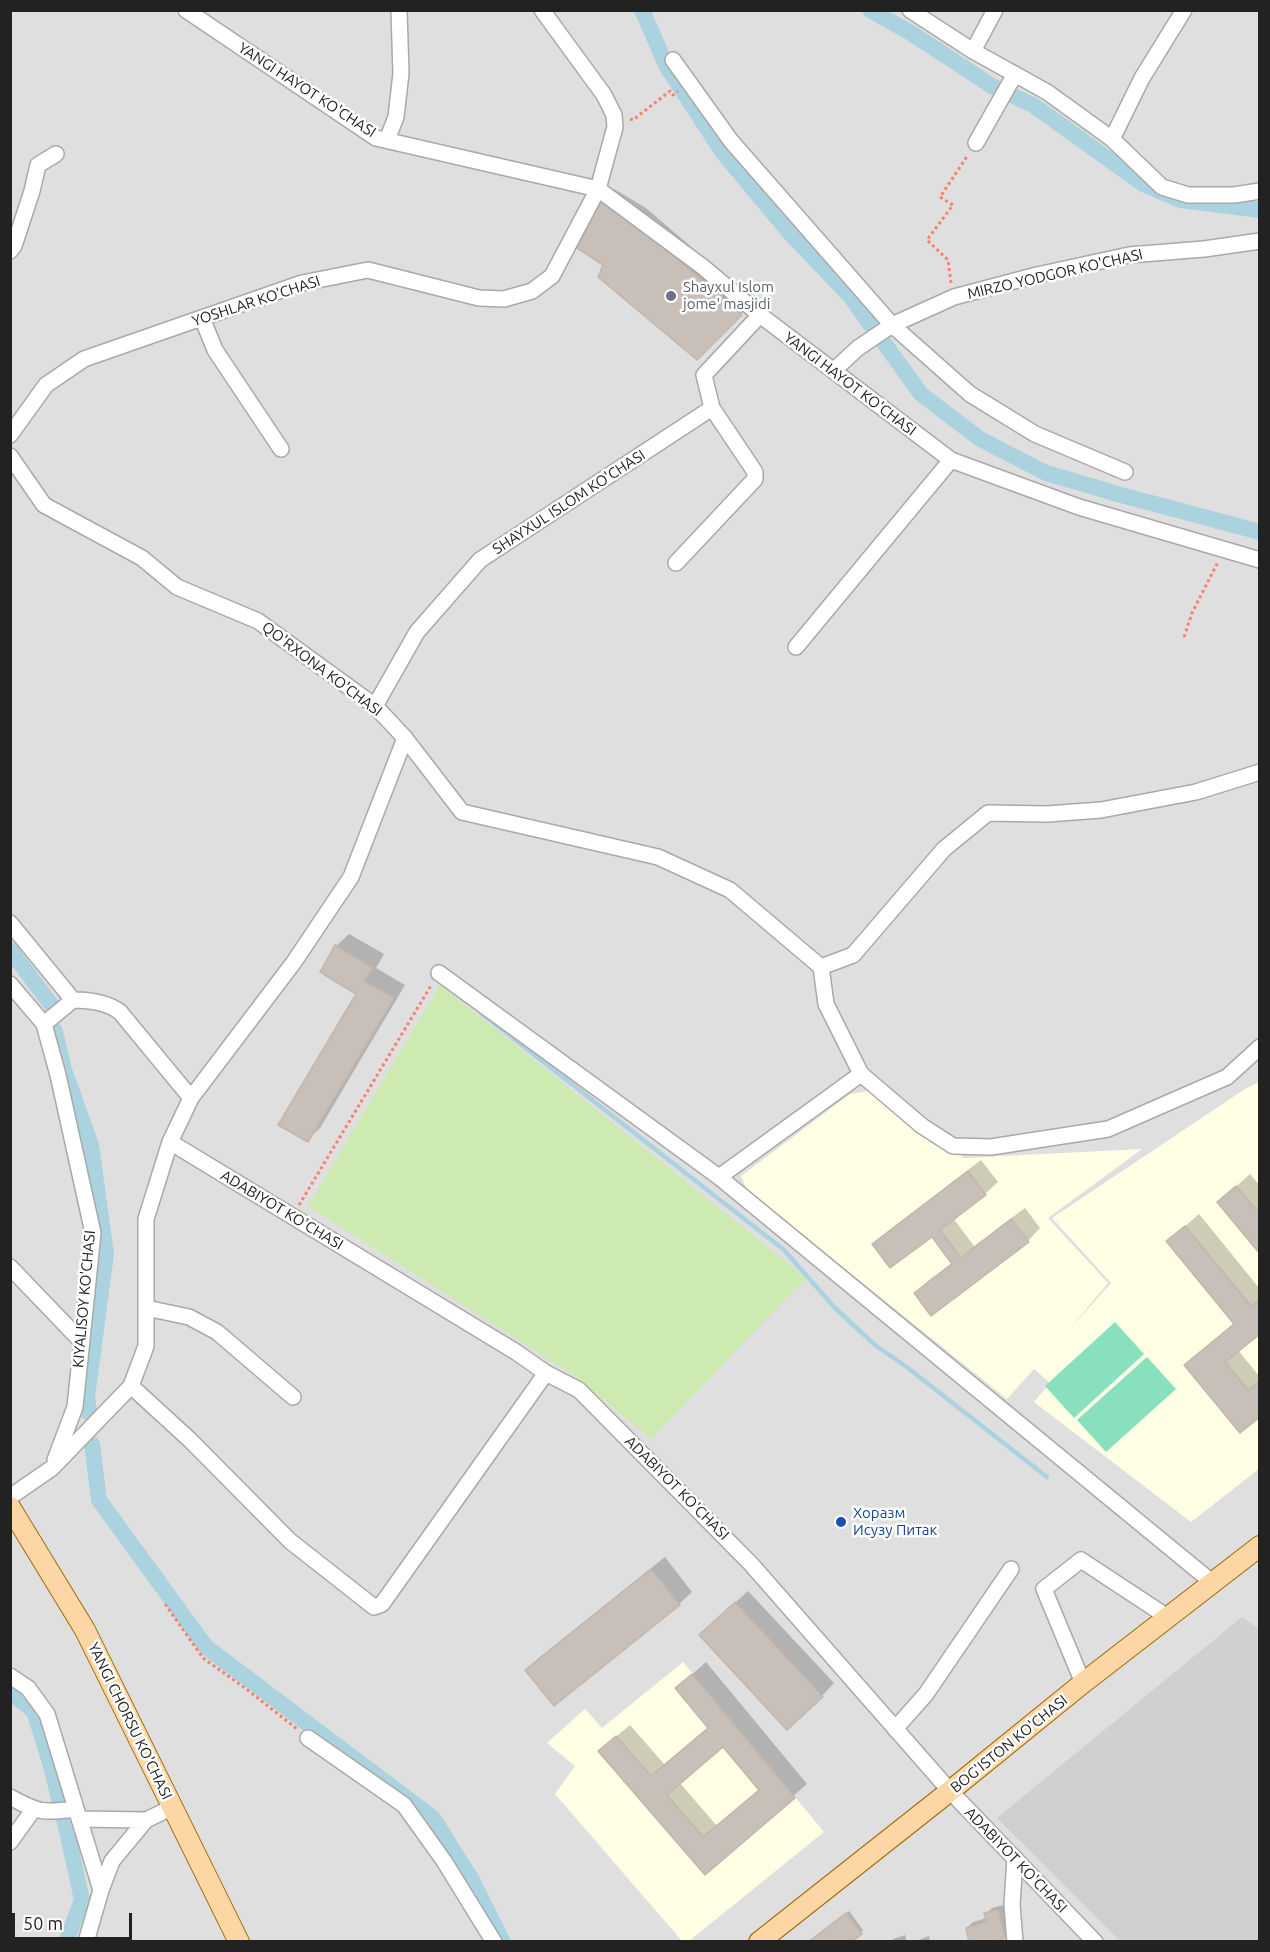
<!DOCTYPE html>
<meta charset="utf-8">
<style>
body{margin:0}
#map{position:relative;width:1270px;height:1952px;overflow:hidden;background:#f2efe9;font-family:Ubuntu,sans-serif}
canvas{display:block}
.frame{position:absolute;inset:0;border:12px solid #222;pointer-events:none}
.scale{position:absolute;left:12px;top:1913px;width:120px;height:27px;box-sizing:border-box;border:3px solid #222;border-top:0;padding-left:8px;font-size:18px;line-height:21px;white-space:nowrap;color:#222;-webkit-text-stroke:4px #fff;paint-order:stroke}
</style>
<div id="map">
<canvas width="1270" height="1952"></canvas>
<div class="frame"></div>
<div class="scale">50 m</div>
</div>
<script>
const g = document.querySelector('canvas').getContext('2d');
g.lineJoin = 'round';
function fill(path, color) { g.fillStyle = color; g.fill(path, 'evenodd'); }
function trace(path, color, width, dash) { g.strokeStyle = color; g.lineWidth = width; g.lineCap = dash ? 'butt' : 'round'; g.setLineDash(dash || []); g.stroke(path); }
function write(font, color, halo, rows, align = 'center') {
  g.font = font + ' Ubuntu,sans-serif'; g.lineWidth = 5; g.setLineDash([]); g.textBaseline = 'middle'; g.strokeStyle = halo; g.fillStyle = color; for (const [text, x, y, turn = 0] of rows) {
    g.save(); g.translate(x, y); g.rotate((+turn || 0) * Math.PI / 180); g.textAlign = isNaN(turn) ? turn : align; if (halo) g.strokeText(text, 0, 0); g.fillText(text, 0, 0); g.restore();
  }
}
const residential = new Path2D(`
 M11 11H1259V1941H11Z`);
const education = new Path2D(`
 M1259 1082V1469L1191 1522 1034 1402 1050 1383 1034 1369 1007 1399 747 1190 741 1176 850 1094 869 1091 964 1158 1142 1149 1048 1218 1108 1283 1069 1330 1111 1283 1052 1218 1245 1089Z
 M683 1662 824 1832 689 1941H682L555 1794 575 1766 547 1743 585 1709 602 1728Z`);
const religious = new Path2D(`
 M1242 1617 1259 1629V1941H1120L997 1818Z`);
const grass = new Path2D(`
 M440 985 806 1278 651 1439 575 1376 308 1206Z`);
const pitch = new Path2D(`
 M1115 1322 1144 1354 1074 1418 1045 1386Z
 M1147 1357 1176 1389 1106 1452 1077 1420Z`);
const shadow = new Path2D(`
 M614 189 646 208 754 301 697 358 604 265 601 201Z
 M349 934 384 954 376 968 405 985 320 1128 307 1140 358 993 336 946Z
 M981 1160 998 1182 985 1194 953 1218 974 1246 1025 1208 1040 1228 1028 1241 916 1293 928 1281 953 1262 932 1235 874 1244 887 1232Z
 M1250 1174 1260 1186V1252L1219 1202Z
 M1199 1214 1260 1289V1332L1238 1350 1260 1377V1415L1186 1365 1235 1323 1168 1241Z
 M665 1557 692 1592 679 1604 555 1704 527 1670 540 1657Z
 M748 1591 834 1683 822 1696 713 1623Z
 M706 1662 807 1784 705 1873 613 1739 630 1725 665 1765 709 1727 677 1688ZM723 1745 760 1789 717 1826 679 1782Z
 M1004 1905 1011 1931 1005 1937 967 1928 973 1922 987 1918 986 1914 992 1908Z
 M849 1911 863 1930 861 1933 810 1942Z
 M905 1935 907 1942H891L893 1939Z
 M929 1936 930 1942H913Z`);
const stream = new Path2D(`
 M481 1013 784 1250 835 1308 875 1345 908 1368 1047 1477`);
const canal = new Path2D(`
 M642 10 667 67 723 153 788 231 850 296 921 394 980 439 1046 473 1121 495 1260 532
 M870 10 911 33 992 86 1033 105 1143 184 1180 200 1260 210
 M10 950 50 1003
 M55 1031 64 1070 91 1145 106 1254 87 1397 89 1413
 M92 1444 99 1500 206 1647 433 1818 472 1880 503 1942
 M10 1692 34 1711 51 1766 67 1831 82 1900 66 1942`);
const building = new Path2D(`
 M600 200 633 221 742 315 697 360 598 277 603 265 577 248Z
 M335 945 373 968 364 981 394 998 308 1142 278 1125 356 994 320 972Z
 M968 1171 986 1195 940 1230 961 1258 1011 1219 1029 1242 931 1316 914 1293 952 1264 932 1237 890 1268 872 1244Z
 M1236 1186 1260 1214V1254L1217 1202Z
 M1185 1226 1251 1306 1260 1299V1334L1225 1362 1248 1390 1260 1381V1417L1240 1433 1184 1365 1234 1324 1166 1241Z
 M651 1569 680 1605 554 1706 525 1670Z
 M735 1602 823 1697 787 1730 699 1635Z
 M692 1674 795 1798 705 1875 598 1751 616 1736 651 1776 708 1728 675 1688ZM723 1747 759 1790 703 1837 667 1795Z
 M998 1910 1005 1938 994 1942H969L966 1928 987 1922 984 1913Z
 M846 1913 862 1934 852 1942H808Z`);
const path = new Path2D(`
 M630 119 633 120 670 91 673 95 678 91
 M951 283 948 260 927 240 953 205 940 197 968 155
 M1184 637 1192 613 1218 562
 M299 1205 432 984
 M165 1604 203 1658 245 1688 297 1729`);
const minor = new Path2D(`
 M186 10 376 138 598 189 703 267 760 315 951 460 1079 507 1260 560
 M910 10 973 51 1047 92 1112 139 1162 187 1188 195H1234L1260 191
 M973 51 995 10
 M673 60 731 141 892 325 970 394 1035 434 1125 472
 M1112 139 1142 78 1184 10
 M387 140 396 117 401 73 399 10
 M976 143 1015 74
 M10 251 14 246 32 191 38 165 56 154
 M202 318 215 350 281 449
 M833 371 858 348 892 325 954 297 1037 275 1129 255 1204 249 1260 241
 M10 435 46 385 84 359 302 283 368 270 479 298 504 299 532 291 552 276 598 189 615 127 614 115 604 95 542 10
 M10 456 44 505 142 558 177 587 258 621 375 706 405 738 462 812 658 857 730 890 821 967
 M676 563 755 479V472L712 408
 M796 647 951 460
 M375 706 417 632 480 560 712 408 704 375 760 315
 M10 923 73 1000C90 1000 107 1002 120 1012L191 1098
 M821 967 826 1004 861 1074 922 1126 953 1146 991 1147 1108 1129 1227 1077 1260 1047
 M821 967 853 955 944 849 988 813 1047 814 1101 810 1196 792 1260 772
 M439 973 719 1177 1213 1583
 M10 984 44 1024
 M170 1142 516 1352 546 1373 579 1390 751 1564 950 1791 1095 1942
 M719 1177 861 1074
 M10 1267 81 1341
 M146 1308 189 1317 217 1332 293 1397
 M131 1386 190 1440 290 1541 374 1607 382 1604 546 1373
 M55 1460 75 1407 93 1233 58 1075 44 1024 73 1000
 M10 1497 52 1468 131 1386 146 1346V1219L170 1142 191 1098 294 962 351 877 405 738
 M10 1676 28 1688 47 1714 101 1890 86 1942
 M1083 1683 1044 1589 1081 1560 1169 1618
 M895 1729 926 1694 1011 1569
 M308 1738 404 1805 444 1861 494 1942
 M10 1797C39 1813 43 1813 76 1809
 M79 1819 146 1820
 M10 1842 33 1810
 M1015 1858 1012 1905 1015 1942
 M101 1890 112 1861 146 1820 173 1807`);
const major = new Path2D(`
 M10 1507 85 1630 239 1942
 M759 1942 950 1791 1083 1683 1260 1546`);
const markers = [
 [671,296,6,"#6b7280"],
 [841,1522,6,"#1a4fb4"]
];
const streetNames = [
 ["YANGI HAYOT KO'CHASI",307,90,33],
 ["MIRZO YODGOR KO'CHASI",1055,274,-13],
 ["YOSHLAR KO'CHASI",256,301,-18],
 ["YANGI HAYOT KO'CHASI",850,384,37],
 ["SHAYXUL ISLOM KO'CHASI",569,502,-33],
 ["QO'RXONA KO'CHASI",322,669,37],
 ["ADABIYOT KO'CHASI",282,1210,31],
 ["KIYALISOY KO'CHASI",84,1299,-85],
 ["ADABIYOT KO'CHASI",677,1488,45],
 ["YANGI CHORSU KO'CHASI",130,1721,64],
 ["BOG'ISTON KO'CHASI",1009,1744,-39],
 ["ADABIYOT KO'CHASI",1016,1860,46]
];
const worshipNames = [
 ["Shayxul Islom",683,287],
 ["jome' masjidi",683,304]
];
const transitNames = [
 ["Хоразм",853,1513],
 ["Исузу Питак",853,1530]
];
fill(residential, '#e0dfdf');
fill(education, '#ffffe5');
fill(religious, '#d0d0d0');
fill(grass, '#cdebb0');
fill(pitch, '#88e0be');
fill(shadow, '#0003');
trace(stream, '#aad3df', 4.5);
trace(canal, '#aad3df', 16);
fill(building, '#c7bfb8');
trace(building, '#c4b6ab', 1.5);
trace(minor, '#a9a9a9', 18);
trace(major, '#a06b00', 22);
trace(path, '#fa8072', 3, [3, 3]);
trace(minor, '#fff', 15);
trace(major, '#fcd6a4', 20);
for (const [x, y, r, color] of markers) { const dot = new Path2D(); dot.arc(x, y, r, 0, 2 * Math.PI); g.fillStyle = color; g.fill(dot); trace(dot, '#fff', 2); }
write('15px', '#222', '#fff', streetNames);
write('15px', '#5b616d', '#fff', worshipNames, 'left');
write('15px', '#164399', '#fff', transitNames, 'left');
</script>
